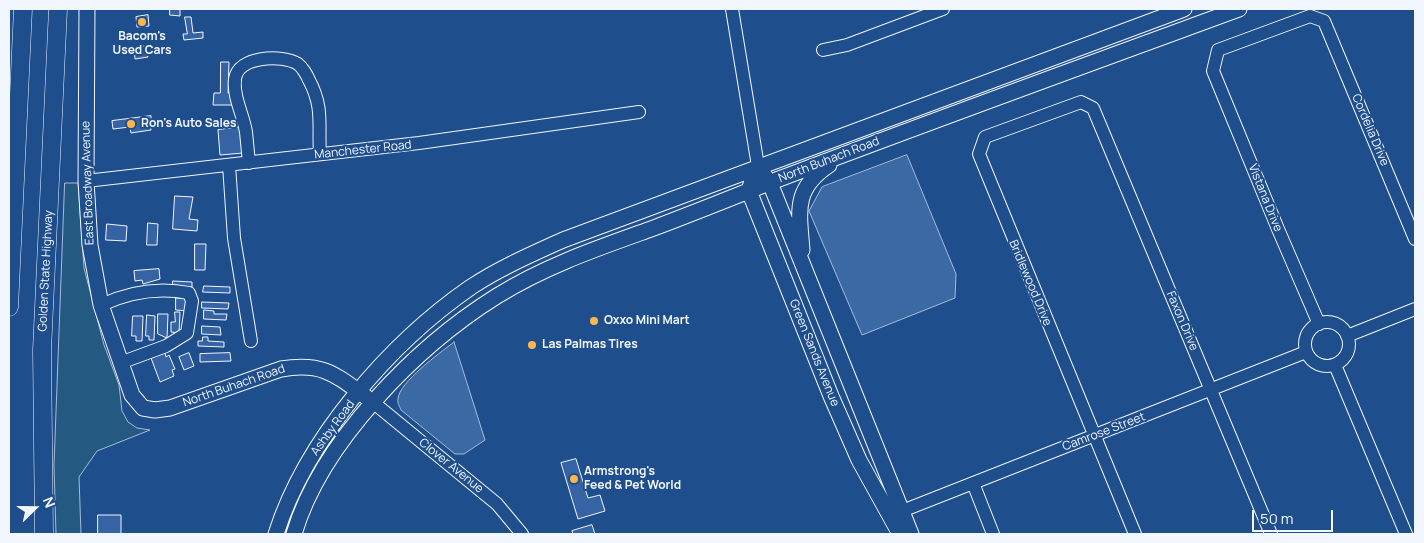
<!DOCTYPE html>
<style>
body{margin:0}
#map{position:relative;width:1424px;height:543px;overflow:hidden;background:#1f4e8c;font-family:Manrope,sans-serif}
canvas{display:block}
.frame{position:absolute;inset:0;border:10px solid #f2f6ff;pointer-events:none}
.north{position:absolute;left:10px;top:483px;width:50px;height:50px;-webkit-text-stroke:4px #1f4e8c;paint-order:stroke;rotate:68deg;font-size:14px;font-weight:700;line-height:20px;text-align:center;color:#f2f6ff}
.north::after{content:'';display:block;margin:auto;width:18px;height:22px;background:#f2f6ff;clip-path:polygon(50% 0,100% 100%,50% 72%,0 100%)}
.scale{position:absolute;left:1252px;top:510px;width:81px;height:22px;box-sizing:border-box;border:2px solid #f2f6ff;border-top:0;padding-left:6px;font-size:15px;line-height:18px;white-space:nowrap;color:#f2f6ff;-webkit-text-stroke:4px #1f4e8c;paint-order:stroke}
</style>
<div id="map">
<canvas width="1424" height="543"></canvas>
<div class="frame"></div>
<div class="north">N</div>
<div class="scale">50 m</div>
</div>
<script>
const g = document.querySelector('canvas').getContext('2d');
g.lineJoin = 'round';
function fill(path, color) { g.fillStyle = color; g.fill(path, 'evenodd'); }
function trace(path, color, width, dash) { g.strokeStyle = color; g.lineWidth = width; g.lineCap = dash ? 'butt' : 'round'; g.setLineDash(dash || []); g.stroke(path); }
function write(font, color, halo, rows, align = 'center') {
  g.font = font + ' Manrope,sans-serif'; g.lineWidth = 4; g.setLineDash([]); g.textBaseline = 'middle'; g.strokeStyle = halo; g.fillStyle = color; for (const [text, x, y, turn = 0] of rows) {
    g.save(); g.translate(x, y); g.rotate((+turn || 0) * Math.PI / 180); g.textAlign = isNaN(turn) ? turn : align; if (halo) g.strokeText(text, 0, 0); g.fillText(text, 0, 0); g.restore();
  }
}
const green = new Path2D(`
 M65 183H78L84 268 104 345 119 385 122 411 128 422 137 428 150 430 97 451 79 477 81 534H56L54 466Z`);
const water = new Path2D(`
 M907 155 956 274 955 298 862 335 809 211 822 187Z
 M454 342 485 440 464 454H455L401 410C400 407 397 403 398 399 399 382 440 353 454 342Z`);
const building = new Path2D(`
 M170 9H180V16L170 15Z
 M148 15 149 26 137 27 136 17Z
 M185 17H191L193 33 203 32V38L184 40 183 34H187Z
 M146 46 148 57 135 59 134 48Z
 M221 62H229L228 93H233L232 105H213L214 93H220Z
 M151 116V130L131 133 130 127 113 129 112 121Z
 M241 127 243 153 220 155 218 130Z
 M175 196 193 197 189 219 198 220 197 231 173 229Z
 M148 223 158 224 157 245H147Z
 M107 224 127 226 126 241 106 240Z
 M195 244H206L205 270H195Z
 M159 269 160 279 143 284 142 280 135 281 134 271Z
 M173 281 192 282V287L173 286Z
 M204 286 230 287V293L203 292Z
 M176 298 188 299V311L176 310Z
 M202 302 229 303 228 309 202 308Z
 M204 310 214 311V314H227L226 320 204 319Z
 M175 312H180L179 333 171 332V322H175Z
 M158 314H168L167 338 158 334Z
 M147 315 155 316 154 340H149V336H146Z
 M133 316H143L142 341H136V336H132Z
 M202 326 220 327 221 335 202 334Z
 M203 337H208V341L224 342V347L198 346V341H202Z
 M165 353 166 357 169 355 175 369 172 370 174 376 160 382 151 358Z
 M189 353 194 366 184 370 179 357Z
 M230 353 231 361 200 362V354Z
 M576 459 588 498 600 495 605 511 578 519 561 463Z
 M98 515H121V534H98Z
 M592 525 595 534H573L572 531Z`);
const minor = new Path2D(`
 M732 9 758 166
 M823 50 847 45 943 9
 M249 163C248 152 247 142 246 132 243 114 233 97 235 79 238 56 282 54 298 64 302 67 307 75 309 80 324 108 318 125 320 154
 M229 165 234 238 251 341
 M86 181 419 143 639 112
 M101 305C129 292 159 287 189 293L192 301 187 333 166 346 120 363
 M1305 344a22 22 0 1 1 44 0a22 22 0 1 1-44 0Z
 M1319 324 1278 229 1213 71 1218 50 1310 16 1324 21 1415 239
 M1347 336 1415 309
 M1335 365 1406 534
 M374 403 497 504 522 534
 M973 483 993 534
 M902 511 1306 352
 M1135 534 979 154 985 137 1081 102 1093 108 1271 534`);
const major = new Path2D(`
 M87 9 86 181 90 245 101 305 132 395 143 408 155 410 170 408 281 369C322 362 335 374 366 397
 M764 175 770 183 911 534
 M752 181 749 191 831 396 859 460 900 534
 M802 250C799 211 793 189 829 165
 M276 534C306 439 390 343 471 287 500 268 532 254 563 240L1184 9
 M294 534C321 442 417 346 497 296 545 266 598 248 651 229 691 214 731 198 771 182 926 123 1083 66 1239 9`);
const highway = new Path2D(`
 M9 307 23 9
 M44 534 42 350 58 9`);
const markers = [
 [142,22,5,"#ffb74d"],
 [131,124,5,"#ffb74d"],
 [594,321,5,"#ffb74d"],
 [532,345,5,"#ffb74d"],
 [574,479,5,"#ffb74d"]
];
const poiNames = [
 ["Bacom's",142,37,"center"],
 ["Used Cars",142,51,"center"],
 ["Ron's Auto Sales",141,124],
 ["Oxxo Mini Mart",604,321],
 ["Las Palmas Tires",542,345],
 ["Armstrong's",584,472],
 ["Feed & Pet World",584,486]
];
const streetNames = [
 ["Cordelia Drive",1370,130,67],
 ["Manchester Road",363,150,-6],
 ["North Buhach Road",829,160,-21],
 ["East Broadway Avenue",88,183,-92],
 ["Vistana Drive",1265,198,68],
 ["Golden State Highway",46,271,-87],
 ["Bridlewood Drive",1030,283,67],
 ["Faxon Drive",1182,321,67],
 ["Green Sands Avenue",814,353,68],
 ["North Buhach Road",234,386,-19],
 ["Ashby Road",333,428,-54],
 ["Camrose Street",1104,432,-21],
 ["Clover Avenue",451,466,39]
];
fill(green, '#245a82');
trace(green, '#a8bbd7', 1);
fill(water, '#3b69a3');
trace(water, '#a8bbd7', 1);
fill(building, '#3563a3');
trace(building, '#f2f6ff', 1);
trace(minor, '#f2f6ff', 14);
trace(major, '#f2f6ff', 17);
trace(highway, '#f2f6ff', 19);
trace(minor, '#1f4e8c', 12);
trace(major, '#1f4e8c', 15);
trace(highway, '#1f4e8c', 18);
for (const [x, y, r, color] of markers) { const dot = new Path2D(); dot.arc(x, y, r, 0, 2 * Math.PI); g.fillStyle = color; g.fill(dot); trace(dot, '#1f4e8c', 2); }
write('bold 12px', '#f2f6ff', '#1f4e8c', poiNames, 'left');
write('12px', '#f2f6ff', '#1f4e8c', streetNames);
</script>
